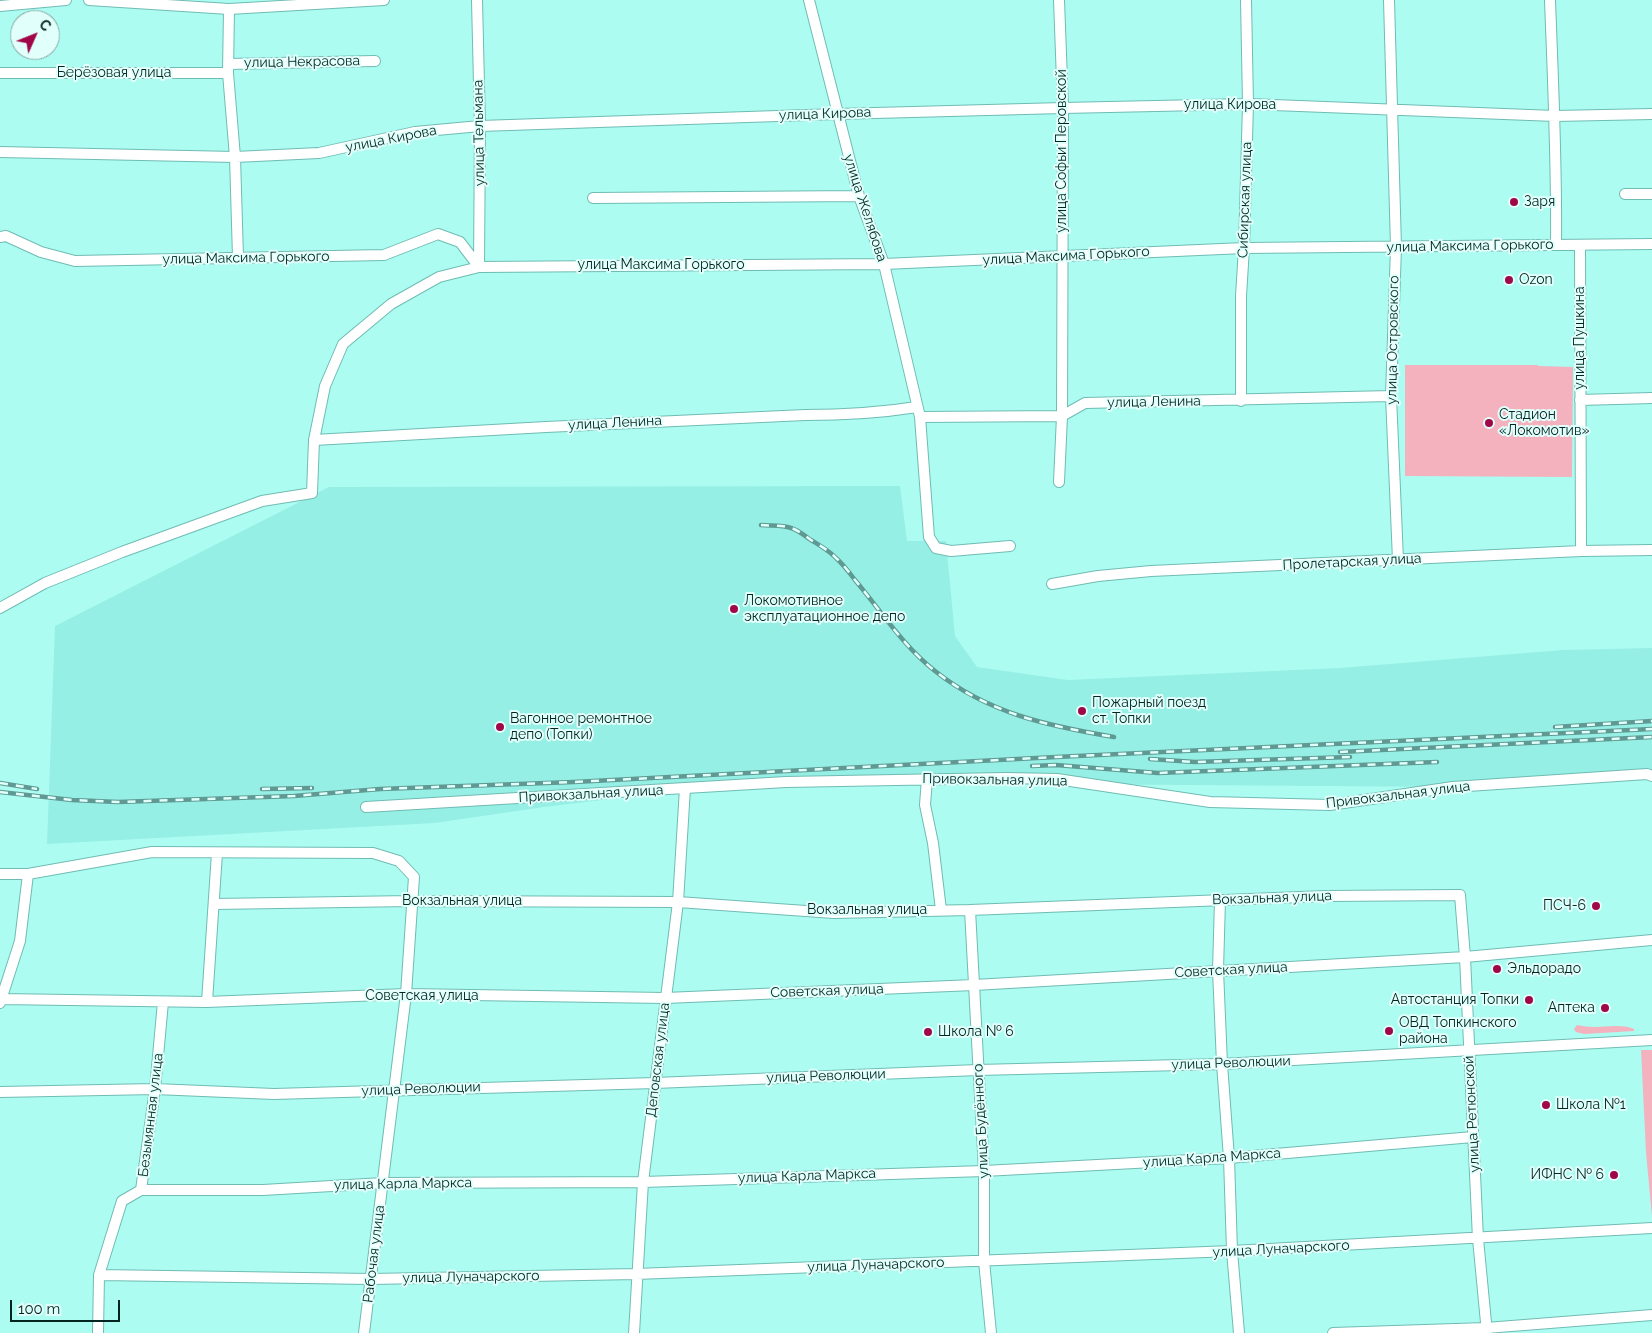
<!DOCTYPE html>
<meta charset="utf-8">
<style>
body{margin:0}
#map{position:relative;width:1652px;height:1333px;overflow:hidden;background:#adfcf2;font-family:Raleway,sans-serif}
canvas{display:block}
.north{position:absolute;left:10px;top:10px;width:50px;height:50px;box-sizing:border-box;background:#e1fffb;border:1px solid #88a8a4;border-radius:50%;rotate:46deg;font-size:14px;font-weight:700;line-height:20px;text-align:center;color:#032522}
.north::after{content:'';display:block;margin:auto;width:18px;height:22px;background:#a00648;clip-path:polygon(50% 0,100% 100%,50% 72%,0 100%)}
.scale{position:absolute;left:10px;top:1300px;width:110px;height:22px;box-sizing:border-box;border:2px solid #032522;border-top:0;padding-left:6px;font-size:15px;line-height:18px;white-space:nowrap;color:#032522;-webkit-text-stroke:4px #e1fffb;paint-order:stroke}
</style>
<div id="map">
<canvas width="1652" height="1333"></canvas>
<div class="north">С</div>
<div class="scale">100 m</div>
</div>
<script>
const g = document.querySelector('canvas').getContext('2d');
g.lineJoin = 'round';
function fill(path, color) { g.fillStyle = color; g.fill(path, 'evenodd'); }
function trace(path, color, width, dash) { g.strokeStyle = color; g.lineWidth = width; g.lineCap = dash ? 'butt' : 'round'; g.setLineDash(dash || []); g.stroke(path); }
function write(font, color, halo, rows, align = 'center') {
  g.font = font + ' Raleway,sans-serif'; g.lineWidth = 4; g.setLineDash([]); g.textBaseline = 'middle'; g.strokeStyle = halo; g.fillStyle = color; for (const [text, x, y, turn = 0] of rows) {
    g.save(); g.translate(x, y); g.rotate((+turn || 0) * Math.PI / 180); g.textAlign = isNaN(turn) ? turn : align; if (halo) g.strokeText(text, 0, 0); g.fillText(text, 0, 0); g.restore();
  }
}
const built = new Path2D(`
 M900 486 907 541H946L955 636 977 667 1068 680 1340 668 1563 650 1652 648V778L1453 787 786 782 685 790 544 807 435 823 47 844 55 626 329 487Z`);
const green = new Path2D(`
 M1453 365H1538V366L1573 367 1572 477 1405 476V365Z
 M1577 1025C1583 1026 1588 1027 1594 1027 1607 1027 1622 1024 1634 1029V1031L1584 1034 1576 1032 1574 1029Z
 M1641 1050H1652V1217L1646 1152Z`);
const minor = new Path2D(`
 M89 0 229 9 384 0
 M477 0 480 126 479 267
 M809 0 859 196 884 264 920 417 929 537 936 548 951 551 1010 546
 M1059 0 1063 108 1062 416 1059 482
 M1389 0 1396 247 1391 396 1398 560
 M1550 0C1553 82 1557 163 1556 245
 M0 6 66 0
 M229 9 228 73 235 157 238 257
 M228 64 375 61
 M0 73H228
 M0 152 235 157 319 153 415 132 480 126 837 114 1063 108 1248 104 1555 116 1652 114
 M1625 194H1652
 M593 198 859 196
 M0 237 6 236 41 252 75 261 384 255 438 234 460 242 479 267
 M1580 245 1581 551
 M1580 400 1652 398
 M1241 401V296L1244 248 1248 104 1246 0
 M920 417 1062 416 1085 403 1391 396
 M314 440 546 427 805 415C843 415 879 413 917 407
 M1052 584 1098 576 1151 571 1581 551 1652 550
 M0 608 45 583 122 552 262 501 312 493 314 440 325 386 343 344 391 304 439 277 479 267 884 264 1244 248 1652 244
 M927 779 925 805 933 843 941 910
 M366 807 786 782 1006 778 1057 779 1210 802 1330 805 1453 787 1647 774 1652 776
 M0 874H28L152 852 373 853 399 861 414 877 406 994 364 1333
 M1220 900 1218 970 1222 1064 1229 1158 1232 1251 1239 1333
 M214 904 412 901 678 902 834 913 970 910 1326 896 1460 895 1465 957 1478 1239 1487 1333
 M970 910 984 1171V1261L991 1333
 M0 999 207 1002 406 994 665 998 974 985 1465 957 1652 940
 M207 1002 217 853
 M0 1003 20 941 28 874
 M0 1092 155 1089 274 1094 655 1083 978 1070 1222 1064 1652 1040
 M141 1190H263L383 1183 643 1182 984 1171 1229 1158 1473 1137
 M99 1275 371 1279 636 1274 1232 1251 1652 1228
 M98 1333 99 1275 122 1201 141 1190 155 1089 163 1002
 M634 1333 643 1182 678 902 685 788
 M1333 1333 1486 1328 1652 1315`);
const rail = new Path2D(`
 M761 525C771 526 782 525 791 528 798 530 805 536 811 540 819 545 828 550 835 557 843 564 849 572 855 580 881 611 903 646 935 671 989 714 1049 726 1114 737
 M1555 727 1652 721
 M1340 752 1652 737
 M1150 759 1195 762 1350 757
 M1032 766 1056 765 1158 773 1437 762
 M0 783 37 789
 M262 789 312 788
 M0 792 72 800 118 802 294 796 380 789 574 782 1056 757 1652 729`);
const markers = [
 [1514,202,5,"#a00648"],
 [1509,280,5,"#a00648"],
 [1489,423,5,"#a00648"],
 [734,609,5,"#a00648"],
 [1082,711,5,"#a00648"],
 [500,727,5,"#a00648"],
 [1596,906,5,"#a00648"],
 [1497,969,5,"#a00648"],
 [1529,1000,5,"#a00648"],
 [1605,1008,5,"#a00648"],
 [1389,1031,5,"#a00648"],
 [928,1032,5,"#a00648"],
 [1546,1105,5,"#a00648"],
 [1614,1175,5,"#a00648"]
];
const streetNames = [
 ["улица Некрасова",302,62,-1],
 ["Берёзовая улица",114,73],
 ["улица Кирова",1230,105],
 ["улица Кирова",825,114,-2],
 ["улица Тельмана",479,133,-91],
 ["улица Кирова",391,139,-11],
 ["улица Софьи Перовской",1062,151,-90],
 ["Сибирская улица",1245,200,-88],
 ["улица Желябова",865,208,72],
 ["улица Максима Горького",1470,246,-1],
 ["улица Максима Горького",1066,256,-3],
 ["улица Максима Горького",246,258,-1],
 ["улица Максима Горького",661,265],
 ["улица Пушкина",1580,338,-90],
 ["улица Островского",1393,340,-89],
 ["улица Ленина",1154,402,-1],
 ["улица Ленина",615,423,-3],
 ["Пролетарская улица",1352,562,-3],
 ["Привокзальная улица",995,780,1],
 ["Привокзальная улица",591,794,-3],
 ["Привокзальная улица",1398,795,-7],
 ["Вокзальная улица",1272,898,-2],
 ["Вокзальная улица",462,901],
 ["Вокзальная улица",867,910],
 ["Советская улица",1231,970,-3],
 ["Советская улица",827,991,-2],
 ["Советская улица",422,996],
 ["Деповская улица",658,1060,-83],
 ["улица Революции",1231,1063,-2],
 ["улица Революции",826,1076,-2],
 ["улица Революции",421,1089,-2],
 ["улица Ретюнской",1472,1114,-93],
 ["Безымянная улица",151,1115,-83],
 ["улица Будённого",981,1121,-93],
 ["улица Карла Маркса",1212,1158,-4],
 ["улица Карла Маркса",807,1176,-2],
 ["улица Карла Маркса",403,1184,-1],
 ["улица Луначарского",1281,1249,-3],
 ["Рабочая улица",374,1254,-83],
 ["улица Луначарского",876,1265,-2],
 ["улица Луначарского",471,1277,-1]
];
const poiNames = [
 ["Заря",1524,202],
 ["Ozon",1519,280],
 ["Стадион",1499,415],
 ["«Локомотив»",1499,431],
 ["Локомотивное",744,601],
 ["эксплуатационное депо",744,617],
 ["Пожарный поезд",1092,703],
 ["ст. Топки",1092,719],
 ["Вагонное ремонтное",510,719],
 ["депо (Топки)",510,735],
 ["ПСЧ-6",1586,906,"right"],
 ["Эльдорадо",1507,969],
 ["Автостанция Топки",1519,1000,"right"],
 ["Аптека",1595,1008,"right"],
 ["ОВД Топкинского",1399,1023],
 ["района",1399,1039],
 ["Школа № 6",938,1032],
 ["Школа №1",1556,1105],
 ["ИФНС № 6",1604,1175,"right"]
];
fill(built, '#96efe4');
fill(green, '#f4b1be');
trace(minor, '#6fbcb3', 12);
trace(minor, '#fff', 10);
trace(rail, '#5f9993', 4.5);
trace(rail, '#e1fffb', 2.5, [8]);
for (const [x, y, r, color] of markers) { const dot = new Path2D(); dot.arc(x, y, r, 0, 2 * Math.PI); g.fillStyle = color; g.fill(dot); trace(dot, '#e1fffb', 2); }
write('14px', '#032522', '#e1fffb', streetNames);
write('14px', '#032522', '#e1fffb', poiNames, 'left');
</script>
